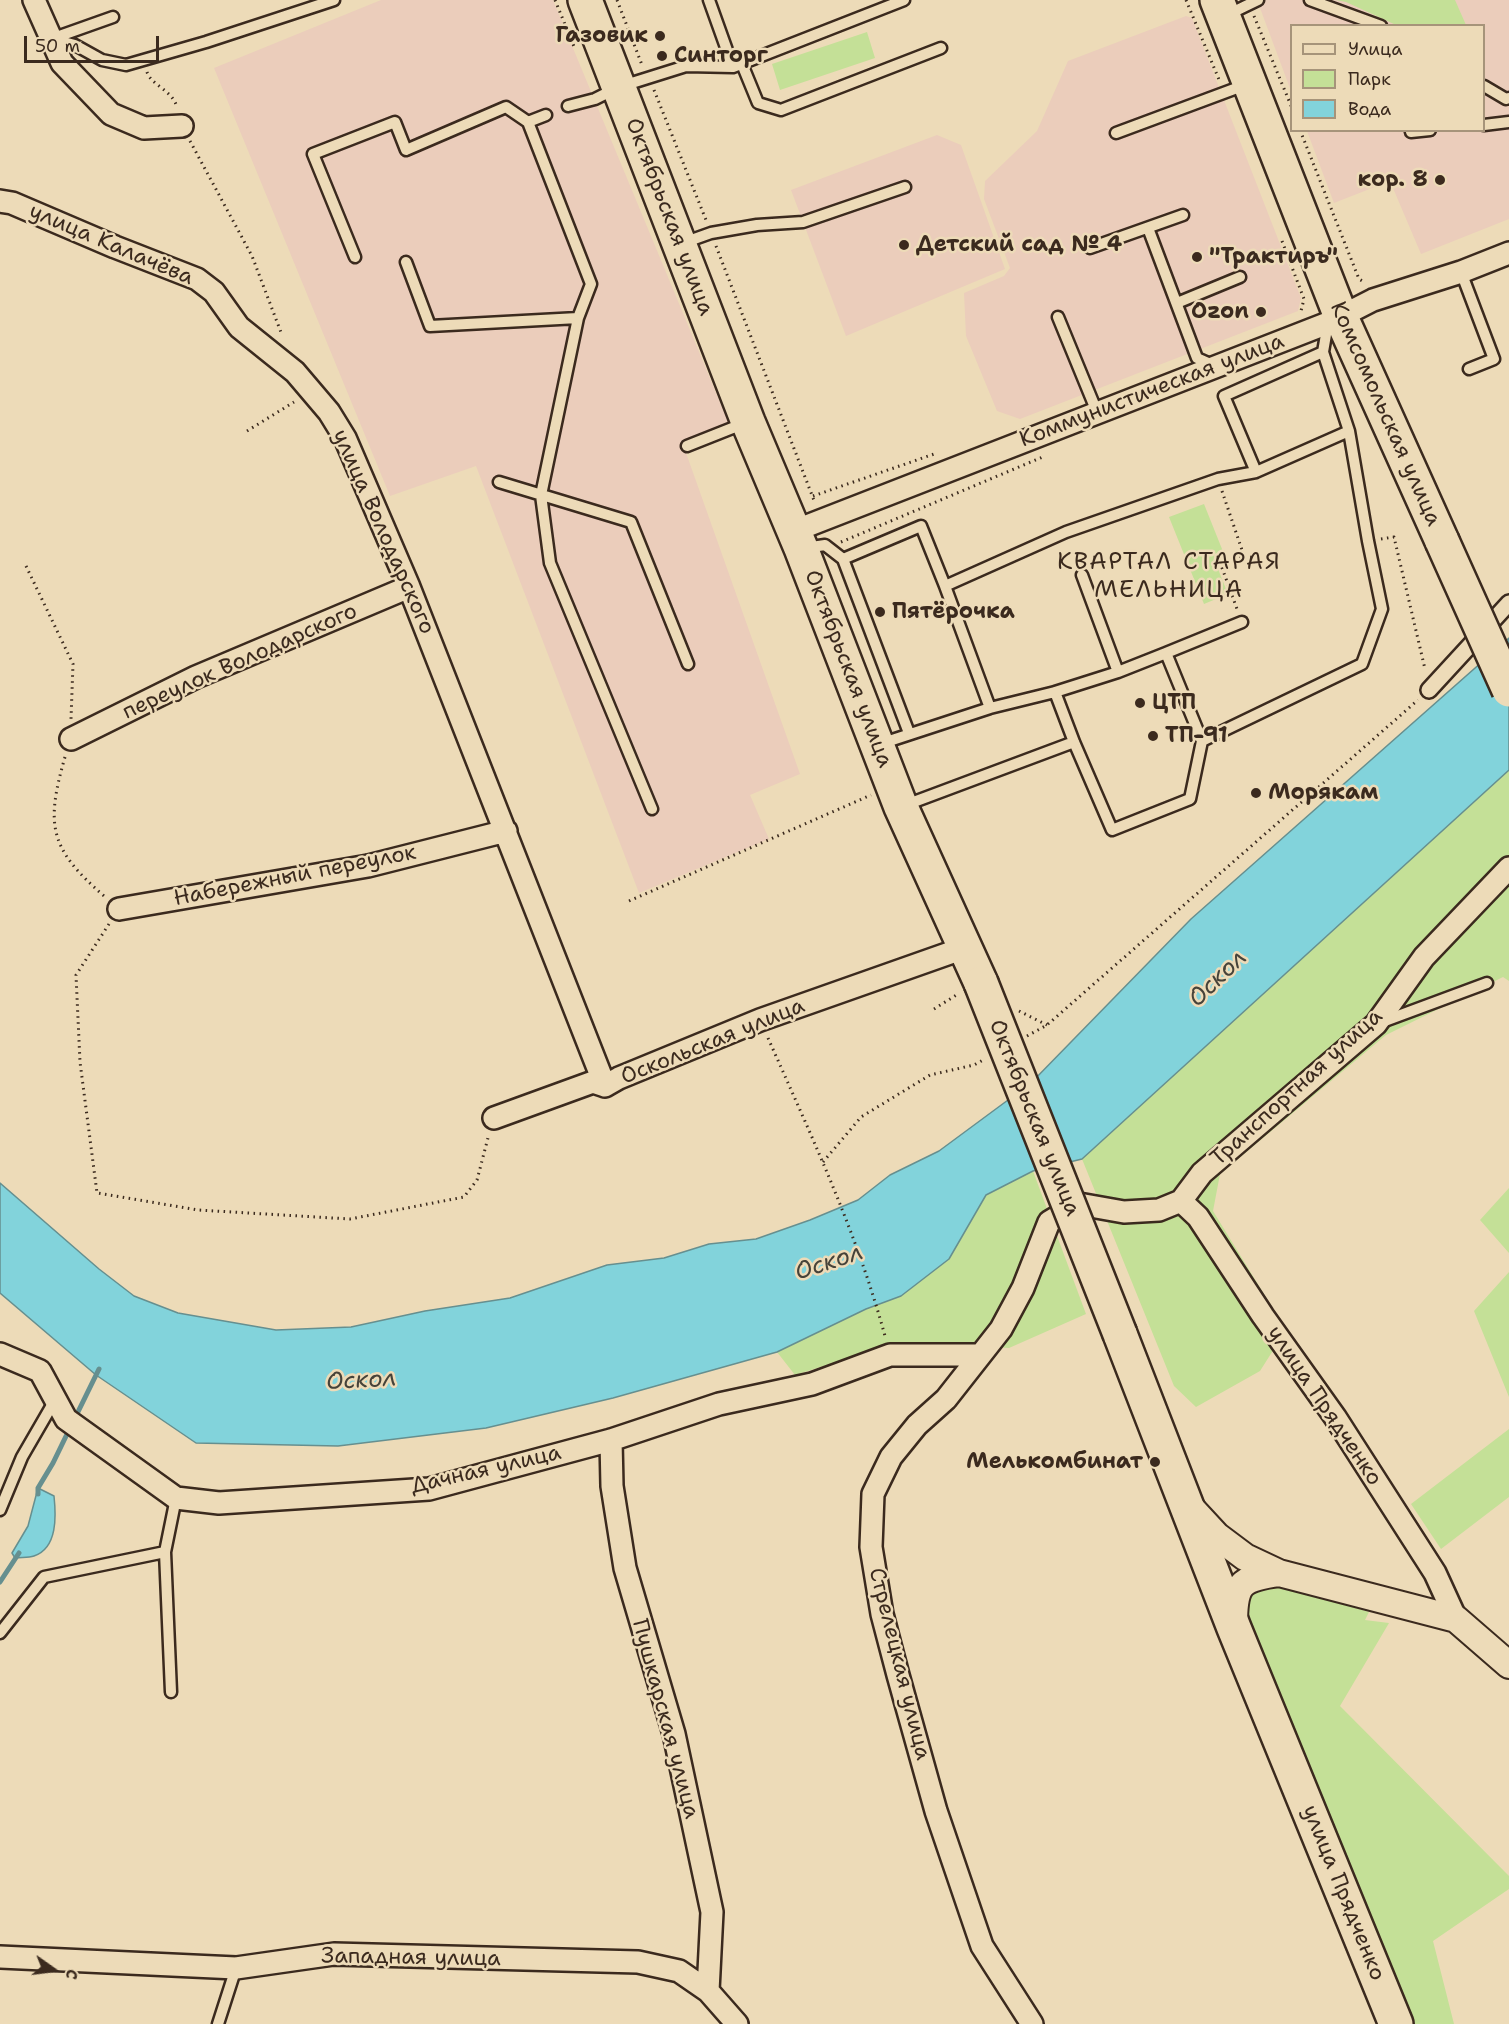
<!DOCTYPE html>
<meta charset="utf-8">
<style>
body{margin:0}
#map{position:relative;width:1509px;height:2024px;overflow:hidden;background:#eddbb8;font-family:"Shantell Sans",sans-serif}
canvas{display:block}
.legend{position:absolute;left:1290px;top:24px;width:195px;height:108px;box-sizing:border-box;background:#eddbb8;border:2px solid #a6947a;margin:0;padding:8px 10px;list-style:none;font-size:18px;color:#3b2a1e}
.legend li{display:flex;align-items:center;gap:12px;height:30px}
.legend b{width:30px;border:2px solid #a6947a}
.north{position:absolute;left:24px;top:1940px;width:60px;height:60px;-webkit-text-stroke:4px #eddbb8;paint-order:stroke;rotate:104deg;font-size:16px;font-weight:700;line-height:24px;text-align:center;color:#3b2a1e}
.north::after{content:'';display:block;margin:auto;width:21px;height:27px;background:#3b2a1e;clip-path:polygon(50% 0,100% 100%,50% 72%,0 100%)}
.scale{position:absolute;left:24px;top:36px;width:135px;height:27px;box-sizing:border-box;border:3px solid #3b2a1e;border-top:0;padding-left:8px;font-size:18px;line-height:21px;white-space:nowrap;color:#3b2a1e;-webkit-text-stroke:4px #eddbb8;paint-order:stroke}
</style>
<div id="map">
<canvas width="1509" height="2024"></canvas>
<ul class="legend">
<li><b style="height:8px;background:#eddbb8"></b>Улица</li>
<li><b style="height:16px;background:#c4e097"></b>Парк</li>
<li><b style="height:16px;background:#82d3db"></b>Вода</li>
</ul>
<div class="north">С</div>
<div class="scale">50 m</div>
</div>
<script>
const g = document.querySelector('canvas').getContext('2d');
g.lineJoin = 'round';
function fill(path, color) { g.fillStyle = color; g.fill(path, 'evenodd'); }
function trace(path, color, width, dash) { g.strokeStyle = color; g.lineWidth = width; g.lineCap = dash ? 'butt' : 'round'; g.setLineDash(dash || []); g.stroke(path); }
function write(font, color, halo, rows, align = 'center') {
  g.font = font + ' "Shantell Sans",sans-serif'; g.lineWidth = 5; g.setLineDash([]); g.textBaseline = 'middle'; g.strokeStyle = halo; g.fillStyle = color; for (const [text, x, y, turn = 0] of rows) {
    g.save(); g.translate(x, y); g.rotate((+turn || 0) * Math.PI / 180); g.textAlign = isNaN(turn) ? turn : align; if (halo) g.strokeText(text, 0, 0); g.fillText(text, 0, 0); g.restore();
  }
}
const built = new Path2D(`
 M381 0H553L729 424 685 450 800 774 750 795 769 839 639 893 476 466 390 496 214 68Z
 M1257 0H1509V219L1421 254 1390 181 1334 203 1307 131 1484 130V26H1292L1291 91Z
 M1186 16 1192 18 1301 298 1298 311 1020 419 997 411 966 336 964 293 1004 276 1010 268 984 199 985 181 1037 131 1068 61Z
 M937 135 961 145 1005 269 846 336 791 190Z`);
const green = new Path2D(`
 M1336 0H1455L1466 25H1396L1346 2Z
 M867 32 875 58 780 90 772 64Z
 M1204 504 1224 554 1214 559 1228 594 1204 604 1169 517Z
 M1509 770V981L1503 977 1386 1035 1220 1174 1213 1211 1286 1330 1260 1371 1196 1407 1174 1386 1082 1159Z
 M1033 1171 1086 1314 1009 1348 900 1342 795 1375 777 1352 866 1309 901 1296 949 1259 986 1195Z
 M1509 1188V1253L1480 1220Z
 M1509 1272V1397L1474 1311Z
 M1509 1429V1497L1441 1549 1411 1504Z
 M1284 1586 1369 1612 1365 1620 1389 1623 1340 1706 1509 1876V1889L1433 1941 1454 2024H1414L1246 1615 1248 1591 1267 1587Z`);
const water = new Path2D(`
 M1509 638V770L1082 1159 1033 1171 986 1195 949 1259 901 1296 866 1309 777 1352 613 1398 486 1428 338 1446 196 1443 96 1375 0 1293V1183L99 1269 134 1296 178 1313 276 1330 351 1327 425 1311 510 1298 607 1265 664 1258 709 1244 756 1239 810 1220 858 1200 890 1175 939 1151 1031 1083 1191 919Z
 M38 1488 54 1496C56 1515 58 1548 34 1556 28 1558 21 1557 15 1558L12 1553 28 1526Z`);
const stream = new Path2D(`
 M74 1420 99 1369
 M38 1494V1488L53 1463 70 1428
 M0 1582 19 1553`);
const path = new Path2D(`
 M555 0 575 49
 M617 0 642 65
 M1186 0 1220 82
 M1254 16 1292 108
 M147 72C151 85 172 90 177 107
 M654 90 706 220
 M1300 130 1359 279 1364 282
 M190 141 252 256 282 335
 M1282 241 1304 299 1301 311 1298 312
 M716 246 815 503
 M247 431 294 402
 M1222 491 1244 556 1221 565 1237 609
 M813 496 937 453
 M1381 539 1394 537 1425 669
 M841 542 1045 456
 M26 566 73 664 71 719
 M65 757C45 826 50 849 104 896
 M629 901 871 795
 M109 924 76 975 80 1062 97 1193 198 1210 350 1219 464 1197 477 1180 489 1134
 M934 1009 958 994
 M1019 1011 1047 1025
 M1027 1036 1047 1025 1418 700
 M768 1038C811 1135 857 1233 885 1336
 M823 1162 861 1117 930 1075 974 1065 985 1059`);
const service = new Path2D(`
 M709 0 733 67
 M1310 0 1381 26
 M1227 15 1258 0
 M51 39 113 17
 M52 39 75 45 102 60 126 65 206 42 334 0
 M742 64 758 103 781 110 941 48
 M1484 86 1506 99 1509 98
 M568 106 595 99 619 87 686 66 733 67 904 0
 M528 122 546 115
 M1484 125 1509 122
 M1411 132 1430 130
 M1116 133 1245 85
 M1148 228 1197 358 1215 366
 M683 243 711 233 757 225 803 222 905 187
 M1090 248 1183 215
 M355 257 313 154 395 122 406 150 506 107 528 122 591 284 578 318 541 495 550 563 652 809
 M406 262 430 326 578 318
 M1461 272 1494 359 1469 369
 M1177 303 1240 277
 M1058 317 1097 412
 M1323 352 1224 396 1256 472 1349 431
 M687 446 745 423
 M499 482 631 522 688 664
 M805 548 825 545 843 559
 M1082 575 1118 672
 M945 586 990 708
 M1166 653 1242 622
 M909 733 843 559 921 526 945 586 1066 532 1218 479 1256 472
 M1202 741 1190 799 1112 830 1074 742 1055 692 1118 672 1166 653 1202 741 1362 664 1382 609 1368 541 1349 431 1323 352 1328 323
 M880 744 990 708 1055 692
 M903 806 1074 742
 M1382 1022 1487 983
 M0 1510 22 1457 55 1400
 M165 1552 171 1692
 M0 1633 44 1577 165 1552 176 1498
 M218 2024 236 1968`);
const pedestrian = new Path2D(`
 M1429 690 1509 603`);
const minor = new Path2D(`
 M34 0 62 63 111 114 144 128 182 126
 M0 201 12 203 115 247 197 279 214 292 239 327 295 372 329 412 345 438 409 587 605 1086
 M794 531 1328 323 1373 300 1461 272 1509 253
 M71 739 196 677 409 587
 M119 909 368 866 506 831
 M494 1118 593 1082 605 1086 619 1078 760 1020 964 948
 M1181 1201 1198 1217 1263 1316 1335 1417 1435 1573 1456 1619
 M1181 1201 1202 1173 1376 1024 1424 957 1509 868
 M0 1354 40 1371 66 1419 176 1498 219 1503 429 1489 611 1440 719 1404 812 1384 890 1355H980
 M611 1440 612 1486 625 1568 674 1734 712 1912 708 1991 737 2024
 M0 1957 236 1968 334 1954 638 1962 679 1971 708 1991
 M1032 2024 982 1946 936 1811 898 1675 882 1614 871 1547 873 1494 891 1457 917 1425 946 1399 1001 1329 1023 1288 1049 1222 1079 1204 1124 1212 1159 1210 1181 1201`);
const tertiary = new Path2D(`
 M1192 1509 1217 1536 1245 1557 1279 1573 1456 1619 1509 1665
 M1234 1625C1234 1585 1239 1578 1279 1573`);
const primary = new Path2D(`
 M585 0 748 422 801 548 901 807 981 983
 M1217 0 1341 317 1442 541
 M1120 1334 1234 1628 1396 2024`);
const primaryBridge = new Path2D(`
 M1442 541 1509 690
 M981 983 1120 1334`);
const markers = [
 [660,36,6,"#3b2a1e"],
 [662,56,6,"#3b2a1e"],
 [1440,180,6,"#3b2a1e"],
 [904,245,6,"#3b2a1e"],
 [1197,257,6,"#3b2a1e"],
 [1261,312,6,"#3b2a1e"],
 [880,612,6,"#3b2a1e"],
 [1140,703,6,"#3b2a1e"],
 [1153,736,6,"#3b2a1e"],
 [1256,793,6,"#3b2a1e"],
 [1155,1462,6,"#3b2a1e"]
];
const poiNames = [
 ["Газовик",648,36,"right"],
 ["Синторг",674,56],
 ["кор. 8",1428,180,"right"],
 ["Детский сад № 4",916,245],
 ["\"Трактиръ\"",1209,257],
 ["Ozon",1249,312,"right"],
 ["Пятёрочка",892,612],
 ["ЦТП",1152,703],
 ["ТП-91",1165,736],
 ["Морякам",1268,793],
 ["Мелькомбинат",1143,1462,"right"]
];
const streetNames = [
 ["Октябрьская улица",669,217,69],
 ["улица Калачёва",111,245,23],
 ["Коммунистическая улица",1152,391,-21],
 ["Комсомольская улица",1385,414,66],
 ["улица Володарского",383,532,66],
 ["переулок Володарского",240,662,-24],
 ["Октябрьская улица",848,669,69],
 ["Набережный переулок",295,876,-11],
 ["Оскольская улица",713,1042,-22],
 ["Транспортная улица",1297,1088,-42],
 ["Октябрьская улица",1034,1118,68],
 ["улица Прядченко",1324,1406,56],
 ["Дачная улица",486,1470,-13],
 ["Стрелецкая улица",899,1664,76],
 ["Пушкарская улица",665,1719,75],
 ["улица Прядченко",1343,1893,68],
 ["Западная улица",411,1958,1]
];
const neighbourhoodNames = [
 ["КВАРТАЛ СТАРАЯ",1169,563],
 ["МЕЛЬНИЦА",1169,591]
];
const waterNames = [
 ["Оскол",1218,979,-44],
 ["Оскол",829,1263,-18],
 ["Оскол",361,1381,-3]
];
fill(built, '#ebcdbb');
fill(green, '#c4e097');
fill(water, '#82d3db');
trace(water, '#668f8f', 1.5);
trace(stream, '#668f8f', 5);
trace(service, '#3b2a1e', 15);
trace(pedestrian, '#3b2a1e', 20);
trace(minor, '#3b2a1e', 26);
trace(tertiary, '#3b2a1e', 30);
trace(primary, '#3b2a1e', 38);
trace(path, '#3b2a1e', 3, [1.5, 4.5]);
trace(service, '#eddbb8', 10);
trace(pedestrian, '#eddbb8', 15);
trace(minor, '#eddbb8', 21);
trace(tertiary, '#eddbb8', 26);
trace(primary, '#eddbb8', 33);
trace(primaryBridge, '#3b2a1e', 38, []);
trace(primaryBridge, '#eddbb8', 33);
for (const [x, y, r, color] of markers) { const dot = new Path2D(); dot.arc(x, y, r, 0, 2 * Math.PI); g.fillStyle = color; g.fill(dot); trace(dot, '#eddbb8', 2); }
write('bold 22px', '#3b2a1e', '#eddbb8', poiNames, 'left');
write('22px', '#3b2a1e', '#eddbb8', streetNames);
g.letterSpacing = '1.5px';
write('24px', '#3b2a1e', '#eddbb8', neighbourhoodNames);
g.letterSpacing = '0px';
write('italic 24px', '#46433a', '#eddbb8', waterNames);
</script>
